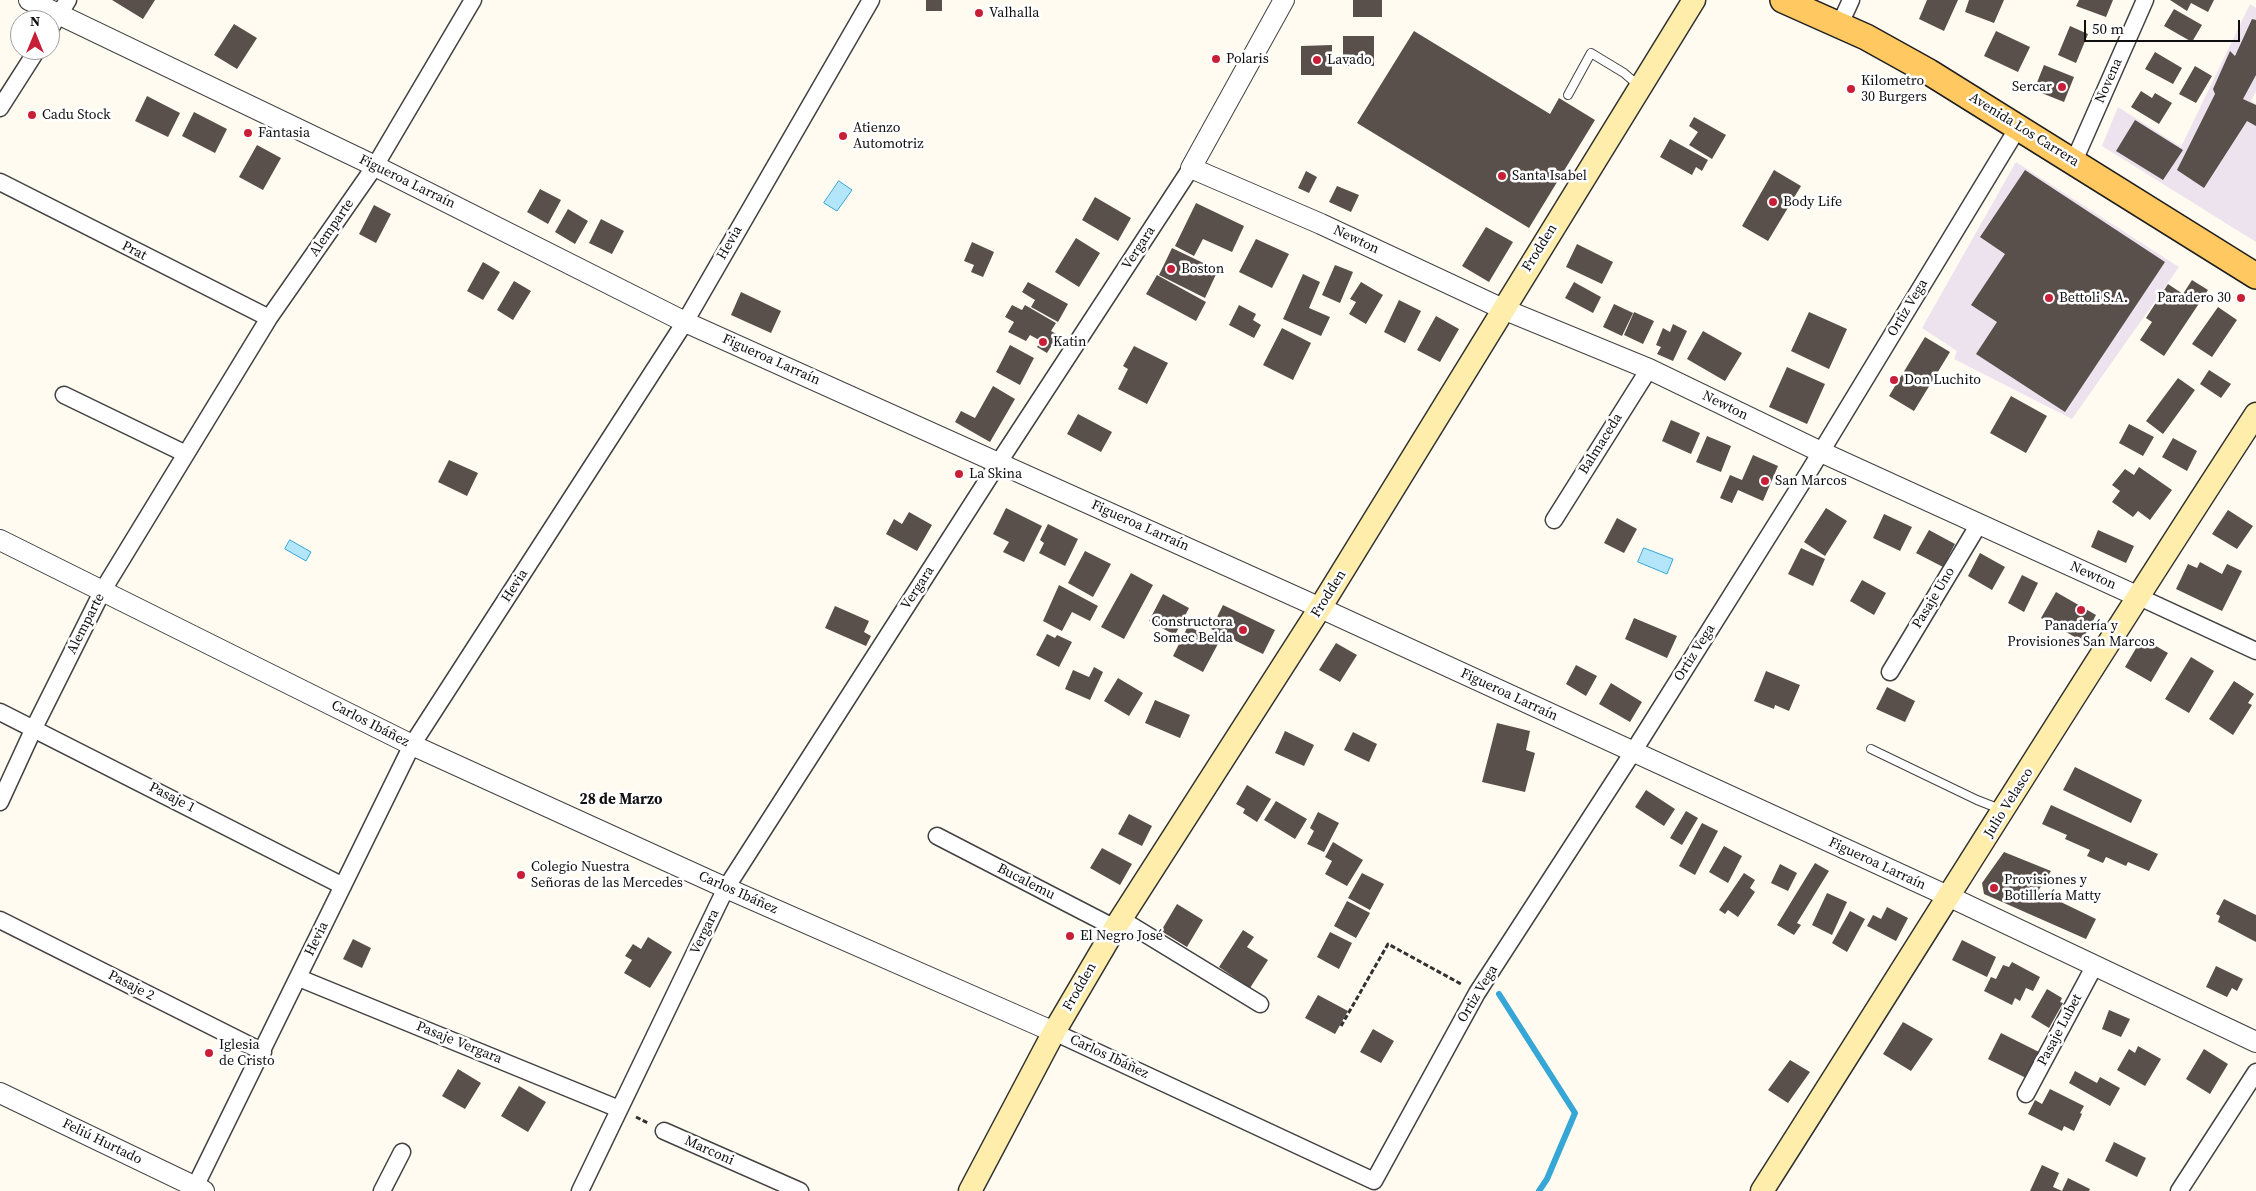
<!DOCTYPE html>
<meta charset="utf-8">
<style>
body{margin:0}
#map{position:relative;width:2256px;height:1191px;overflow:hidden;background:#fffbf1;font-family:"Source Serif 4",serif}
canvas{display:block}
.north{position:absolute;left:10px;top:10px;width:50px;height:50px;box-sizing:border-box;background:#fff;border:1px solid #9f9f9f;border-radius:50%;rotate:0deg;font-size:14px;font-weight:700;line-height:20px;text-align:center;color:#0f0f0f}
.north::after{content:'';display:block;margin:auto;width:18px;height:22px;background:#c81e38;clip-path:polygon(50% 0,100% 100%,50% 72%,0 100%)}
.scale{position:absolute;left:2084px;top:20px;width:156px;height:22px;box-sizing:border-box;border:2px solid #0f0f0f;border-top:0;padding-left:6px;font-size:15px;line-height:18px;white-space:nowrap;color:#0f0f0f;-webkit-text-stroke:4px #fff;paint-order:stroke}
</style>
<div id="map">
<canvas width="2256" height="1191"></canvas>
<div class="north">N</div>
<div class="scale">50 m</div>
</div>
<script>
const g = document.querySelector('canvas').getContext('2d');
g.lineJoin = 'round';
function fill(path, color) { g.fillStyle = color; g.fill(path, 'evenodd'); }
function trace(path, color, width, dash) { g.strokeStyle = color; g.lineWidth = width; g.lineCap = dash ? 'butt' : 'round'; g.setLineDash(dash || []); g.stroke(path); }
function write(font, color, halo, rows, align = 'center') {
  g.font = font + ' "Source Serif 4",serif'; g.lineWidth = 5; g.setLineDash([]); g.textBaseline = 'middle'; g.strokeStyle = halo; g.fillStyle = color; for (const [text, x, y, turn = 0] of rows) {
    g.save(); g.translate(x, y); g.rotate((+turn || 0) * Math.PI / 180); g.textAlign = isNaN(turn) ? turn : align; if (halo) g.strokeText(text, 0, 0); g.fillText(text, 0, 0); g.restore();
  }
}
const industrial = new Path2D(`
 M2250 4 2256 8V91L2251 101 2256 104V242L2102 146 2118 107 2181 147Z
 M2016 162 2179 267 2072 419 1954 359 1957 351 1922 328Z`);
const water = new Path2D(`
 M839 181 852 190 837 211 824 203Z
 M290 540 311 552 306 561 285 549Z
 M1644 548 1673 559 1667 574 1638 562Z`);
const stream = new Path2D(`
 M1499 994 1575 1113 1547 1179 1539 1191`);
const building = new Path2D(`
 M112 0H155L143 19Z
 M926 0H942V11H926Z
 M1353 0H1382V17H1353Z
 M1927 0H1958L1944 31 1919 19Z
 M1969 0H2004L1994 23 1965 12Z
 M2079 0H2113L2106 17 2076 6Z
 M2170 0H2214L2208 12 2191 3 2187 11Z
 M2174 9 2202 25 2192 42 2164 26Z
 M2252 19 2256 20V75L2243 99 2256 105V126L2247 121 2204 188 2177 170 2215 94 2213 89 2230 51 2235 56Z
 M234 24 257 38 237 69 214 55Z
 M2070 26 2088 34 2076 63 2058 55Z
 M1414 31 1550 114 1559 98 1595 120 1529 228 1357 123Z
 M1996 31 2030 47 2018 72 1984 56Z
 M1343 36H1374V66H1343Z
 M1332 45V75H1301V46Z
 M2155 52 2182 68 2173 84 2145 69Z
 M2044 65 2074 77 2064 102 2034 90Z
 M2195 66 2212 76 2196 103 2179 94Z
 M2141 91 2152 98 2155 93 2172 103 2159 124 2131 107Z
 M147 96 180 113 168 137 135 121Z
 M194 112 227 129 215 153 182 136Z
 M1694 117 1726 135 1712 159 1689 145 1698 132 1689 126Z
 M2135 120 2183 150 2163 180 2116 151Z
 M1670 139 1708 160 1702 171 1696 167 1692 175 1660 157Z
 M257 145 281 158 263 190 239 177Z
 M1774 170 1801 186 1768 241 1742 226Z
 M2025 170 2165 262 2065 412 1976 354 1997 322 1971 305 2005 254 1980 237Z
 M1306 171 1317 177 1309 193 1298 188Z
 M1337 186 1359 195 1351 212 1329 202Z
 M540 189 561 200 548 224 527 212Z
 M1095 197 1131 218 1118 241 1082 220Z
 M1196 203 1244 226 1232 252 1203 239 1194 256 1175 246Z
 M374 205 391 214 376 243 359 234Z
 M568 209 588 221 575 244 555 232Z
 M601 219 624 231 612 254 589 243Z
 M1486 227 1513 242 1489 282 1462 266Z
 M1076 238 1100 253 1079 287 1055 272Z
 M1256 239 1289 254 1272 288 1239 272Z
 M972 242 994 252 983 277 971 272 974 265 964 261Z
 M1577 244 1613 262 1602 284 1566 267Z
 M1172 248 1218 270 1205 298 1159 275Z
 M483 262 500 272 483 300 467 291Z
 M1335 265 1353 272 1340 303 1322 295Z
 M1303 274 1320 282 1309 308 1330 317 1321 336 1283 319Z
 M1157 275 1206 302 1196 321 1146 294Z
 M2192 280 2208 290 2164 356 2140 340 2152 322 2146 318 2168 284 2183 294Z
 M514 281 531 291 513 320 497 310Z
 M1028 282 1068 304 1058 322 1031 307 1035 300 1022 292Z
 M1361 282 1383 295 1366 324 1349 314 1356 302 1350 299Z
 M1574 282 1601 297 1593 313 1565 298Z
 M741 292 781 311 771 333 731 315Z
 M1399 300 1421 311 1405 343 1384 332Z
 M1614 304 1633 313 1622 336 1603 327Z
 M1012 305 1022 310 1025 305 1056 323 1051 331 1058 335 1047 353 1037 347 1041 341 1030 335 1026 341 1008 332 1014 322 1005 317Z
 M1239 305 1256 314 1253 320 1261 325 1254 338 1229 325Z
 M2218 307 2237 320 2212 357 2192 344Z
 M1634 312 1654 321 1643 344 1624 335Z
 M1809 312 1847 329 1829 369 1791 351Z
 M1436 316 1459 329 1440 362 1417 350Z
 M1673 324 1687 331 1673 361 1657 354 1661 347 1656 345 1663 328 1670 332Z
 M1282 328 1311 343 1293 380 1263 365Z
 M1703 331 1742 353 1725 381 1687 359Z
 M1925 337 1950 352 1914 411 1889 396Z
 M1010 345 1034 358 1020 385 996 372Z
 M1134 346 1168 363 1147 404 1118 389 1128 369 1123 366Z
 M1787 367 1825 384 1807 424 1769 407Z
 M2209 370 2231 384 2221 398 2200 384Z
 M2178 378 2195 390 2163 434 2146 421Z
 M993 386 1015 399 990 442 955 422 961 411 975 418Z
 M2011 396 2047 416 2026 453 1990 433Z
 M1078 414 1112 432 1101 452 1067 434Z
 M1671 420 1700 433 1691 454 1662 441Z
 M2129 424 2154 437 2143 456 2119 443Z
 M1707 436 1731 446 1721 472 1696 462Z
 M2173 438 2197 451 2187 471 2162 457Z
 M1753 455 1778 466 1763 501 1738 490 1732 503 1720 498 1730 475 1742 480Z
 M449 460 478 473 467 496 438 482Z
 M2139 467 2172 490 2150 520 2138 511 2133 517 2112 502 2120 491 2112 485 2125 469 2134 475Z
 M1006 508 1042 526 1024 562 1003 552 1009 542 993 534Z
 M1826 508 1847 521 1825 556 1804 542Z
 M2228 510 2253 526 2237 549 2212 534Z
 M909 512 932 525 917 551 886 534 894 519 902 524Z
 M1884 514 1912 527 1900 551 1873 538Z
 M1617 518 1637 529 1624 553 1604 543Z
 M1048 524 1078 539 1065 566 1039 553 1044 543 1040 540Z
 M1929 530 1955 544 1943 567 1916 553Z
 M2098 530 2134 546 2126 563 2091 547Z
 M1801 548 1825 559 1813 586 1788 574Z
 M1085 551 1111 564 1093 597 1068 583Z
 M1980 553 2005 567 1992 590 1968 576Z
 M2200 562 2222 574 2227 564 2242 571 2222 611 2176 589 2188 564 2197 568Z
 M1131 573 1153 585 1124 639 1101 627Z
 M2022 575 2038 583 2024 612 2008 603Z
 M1862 580 1886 593 1874 615 1850 601Z
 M1059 585 1098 606 1090 621 1072 612 1062 631 1043 621Z
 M2056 592 2096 615 2082 641 2041 618Z
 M1163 594 1189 608 1175 635 1149 621Z
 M1223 605 1275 630 1263 654 1211 629Z
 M835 606 869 621 864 632 871 636 866 646 825 628Z
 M1634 618 1677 636 1667 658 1625 639Z
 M1188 626 1219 642 1203 672 1173 656Z
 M1047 634 1055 638 1057 635 1072 642 1059 667 1036 655Z
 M2142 638 2168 653 2151 682 2125 667Z
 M1336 643 1357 655 1340 682 1319 670Z
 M2191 657 2214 671 2189 713 2165 699Z
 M1576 665 1597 676 1586 696 1566 684Z
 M1094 667 1103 672 1090 700 1065 689 1073 670 1089 677Z
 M1766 671 1800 685 1789 711 1775 705 1774 709 1754 701Z
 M1118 678 1143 693 1129 716 1104 701Z
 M2234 681 2254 694 2248 703 2252 705 2233 735 2209 719Z
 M1611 683 1642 702 1630 722 1599 704Z
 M1887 687 1915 701 1905 722 1876 709Z
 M1155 700 1190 715 1180 738 1145 723Z
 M1497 723 1530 731 1526 750 1535 753 1525 792 1482 782Z
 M1285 731 1314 745 1304 766 1275 753Z
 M1353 732 1377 744 1369 762 1344 750Z
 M2075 767 2142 800 2131 823 2063 790Z
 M1247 785 1271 799 1257 822 1243 813 1245 809 1236 804Z
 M1646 790 1675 809 1664 826 1635 807Z
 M1276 801 1307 819 1295 839 1264 820Z
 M2051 805 2158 854 2149 871 2128 862 2126 866 2106 857 2103 863 2087 856 2090 850 2065 839 2067 835 2042 824Z
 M1686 811 1698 818 1682 845 1670 838Z
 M1318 812 1339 823 1324 852 1307 844 1314 831 1310 828Z
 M1129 814 1152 826 1142 846 1118 834Z
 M1702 823 1718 831 1695 875 1679 866Z
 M1333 842 1363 860 1347 886 1325 874 1332 861 1325 857Z
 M1724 846 1742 856 1728 883 1709 872Z
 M1102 848 1132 864 1120 885 1090 868Z
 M2004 852 2051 871 2038 891 2096 919 2086 939 1984 894 1982 883Z
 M1815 863 1829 871 1797 923 1801 925 1794 935 1777 925Z
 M1780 864 1797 873 1788 891 1771 883Z
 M1362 873 1384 884 1370 910 1348 898Z
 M1744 873 1755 880 1750 888 1755 892 1738 917 1728 910 1725 914 1719 910Z
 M1827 893 1847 902 1832 935 1812 925Z
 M2224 899 2256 915V942L2218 922 2220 916 2216 914Z
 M1347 901 1370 913 1356 938 1334 926Z
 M1177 904 1203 920 1187 947 1161 931Z
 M1887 907 1908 918 1896 941 1867 926 1873 915 1881 919Z
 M1850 911 1865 919 1847 952 1832 943Z
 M1243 930 1254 937 1247 947 1268 960 1250 988 1219 967Z
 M1330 932 1352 943 1339 969 1317 957Z
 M648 937 672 952 650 988 624 973 632 960 625 956 633 944 641 949Z
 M353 939 371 948 362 968 343 959Z
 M1962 940 1996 957 1987 977 1952 960Z
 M2012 962 2040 977 2033 991 2026 988 2020 1001 2015 998 2012 1005 1984 991 1991 977 1996 979 2003 965 2009 967Z
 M2216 966 2243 979 2237 991 2232 988 2227 997 2206 987Z
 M2047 989 2062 998 2060 1002 2063 1003 2049 1028 2031 1017Z
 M1318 995 1348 1011 1335 1034 1305 1018Z
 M2109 1010 2130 1019 2121 1037 2102 1029Z
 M1903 1022 1933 1039 1911 1071 1883 1054Z
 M1373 1029 1394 1041 1381 1063 1360 1052Z
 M2001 1033 2041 1053 2028 1079 1988 1059Z
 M2138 1046 2161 1059 2145 1086 2117 1070 2129 1049 2135 1053Z
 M2204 1049 2228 1064 2210 1094 2186 1079Z
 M1790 1060 1810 1072 1788 1103 1768 1090Z
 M458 1069 481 1083 465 1109 442 1096Z
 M2075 1071 2097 1083 2100 1077 2120 1088 2110 1106 2069 1083Z
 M519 1086 546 1102 528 1132 501 1116Z
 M2050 1089 2084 1106 2080 1113 2082 1114 2074 1131 2064 1126 2062 1131 2028 1114 2035 1100 2042 1104Z
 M2114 1142 2146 1158 2137 1177 2105 1161Z
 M2042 1165 2059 1173 2053 1187 2062 1191H2030Z
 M2068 1178 2090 1189 2089 1191H2062Z`);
const path = new Path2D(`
 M1341 1026 1388 944 1461 984
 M636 1117 648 1123`);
const service = new Path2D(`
 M1568 95 1591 53 1624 73 1639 86
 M1871 749 1977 800 2000 809`);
const minor = new Path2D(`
 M1840 24 1851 0
 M50 29 68 0
 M0 108 37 50
 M2074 161 2145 0
 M0 182 269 318
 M64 395 186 454
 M1554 520 1649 369
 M2137 596 2256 651
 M1890 672 1979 524
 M0 712 343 886
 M0 802 34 728 103 590 269 318 375 166 473 0
 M937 836 1115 928
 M1121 919 1260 1004
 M0 920 263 1052
 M299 978 619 1109
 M1054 1032 1374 1181 1477 993 1633 752 1810 470 2019 126
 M2026 1094 2095 965
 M664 1131 800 1191
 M193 1191 412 745 685 322 871 0
 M382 1191 402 1152
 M580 1191 726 888 999 462 1191 168
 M2179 1191 2256 1072`);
const tertiary = new Path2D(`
 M29 0 375 166 685 322 1303 600 1950 897 2256 1042
 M1284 0 1191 168 1321 224 1503 309 1649 369 1821 452 2137 596
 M0 540 412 745 726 888 1054 1032
 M0 1093 204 1191`);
const secondary = new Path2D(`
 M970 1191 1054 1032 1115 928 1320 608 1694 0
 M1762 1191C1927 932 2088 671 2256 414`);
const primary = new Path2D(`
 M1783 0 1866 37 1929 72 2256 276`);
const markers = [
 [979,13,5,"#c81e38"],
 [1216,59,5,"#c81e38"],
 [1317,60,5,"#c81e38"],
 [2062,87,5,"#c81e38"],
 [1851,89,5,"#c81e38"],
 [32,115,5,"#c81e38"],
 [248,133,5,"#c81e38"],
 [843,136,5,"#c81e38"],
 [1502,176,5,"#c81e38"],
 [1773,202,5,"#c81e38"],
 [1171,269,5,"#c81e38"],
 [2049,298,5,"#c81e38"],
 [2241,298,5,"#c81e38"],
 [1043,342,5,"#c81e38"],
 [1894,380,5,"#c81e38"],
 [959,474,5,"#c81e38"],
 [1765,481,5,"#c81e38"],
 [2081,610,5,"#c81e38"],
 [1243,630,5,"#c81e38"],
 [521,875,5,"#c81e38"],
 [1994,888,5,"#c81e38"],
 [1070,936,5,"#c81e38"],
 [209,1053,5,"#c81e38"]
];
const poiNames = [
 ["Valhalla",989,13],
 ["Polaris",1226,59],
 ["Lavado",1327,60],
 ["Kilometro",1861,81],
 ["30 Burgers",1861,97],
 ["Sercar",2052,87,"right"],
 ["Cadu Stock",42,115],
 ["Atienzo",853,128],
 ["Automotriz",853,144],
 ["Fantasia",258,133],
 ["Santa Isabel",1512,176],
 ["Body Life",1783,202],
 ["Boston",1181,269],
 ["Bettoli S.A.",2059,298],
 ["Paradero 30",2231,298,"right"],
 ["Katin",1053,342],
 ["Don Luchito",1904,380],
 ["La Skina",969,474],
 ["San Marcos",1775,481],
 ["Constructora",1233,622,"right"],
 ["Somec Belda",1233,638,"right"],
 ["Panadería y",2081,626,"center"],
 ["Provisiones San Marcos",2081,642,"center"],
 ["Colegio Nuestra",531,867],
 ["Señoras de las Mercedes",531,883],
 ["Provisiones y",2004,880],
 ["Botillería Matty",2004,896],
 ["El Negro José",1080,936],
 ["Iglesia",219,1045],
 ["de Cristo",219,1061]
];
const streetNames = [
 ["Novena",2109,81,-66],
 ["Avenida Los Carrera",2024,130,32],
 ["Figueroa Larraín",407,182,26],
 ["Alemparte",332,228,-55],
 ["Newton",1356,240,25],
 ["Hevia",730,243,-60],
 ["Vergara",1139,248,-57],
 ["Frodden",1540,248,-58],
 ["Prat",134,251,27],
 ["Ortiz Vega",1908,308,-59],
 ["Figueroa Larraín",771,360,24],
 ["Newton",1725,406,26],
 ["Balmaceda",1601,444,-58],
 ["Figueroa Larraín",1140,526,24],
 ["Newton",2093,576,24],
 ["Hevia",515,586,-57],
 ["Vergara",918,588,-57],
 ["Frodden",1329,594,-58],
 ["Pasaje Uno",1934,598,-59],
 ["Alemparte",86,624,-63],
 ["Ortiz Vega",1695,653,-58],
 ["Figueroa Larraín",1509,695,25],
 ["Carlos Ibáñez",370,724,27],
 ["Pasaje 1",172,798,27],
 ["Julio Velasco",2009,803,-58],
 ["Figueroa Larraín",1877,864,25],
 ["Bucalemu",1026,882,27],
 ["Carlos Ibáñez",738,893,24],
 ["Vergara",705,932,-64],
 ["Hevia",317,939,-64],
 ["Pasaje 2",131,986,27],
 ["Frodden",1080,987,-60],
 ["Ortiz Vega",1478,994,-59],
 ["Pasaje Lubet",2060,1030,-62],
 ["Pasaje Vergara",459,1043,22],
 ["Carlos Ibáñez",1109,1057,25],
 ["Feliú Hurtado",102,1142,26],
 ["Marconi",709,1151,24]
];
const neighbourhoodNames = [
 ["28 de Marzo",621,800]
];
fill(industrial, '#ece3ee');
fill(water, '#b3e6fa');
trace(water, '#35a6d5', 1);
trace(stream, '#35a6d5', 6);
fill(building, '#594f4b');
trace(service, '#424242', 10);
trace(minor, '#424242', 19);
trace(tertiary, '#424242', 22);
trace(secondary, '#313131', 25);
trace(primary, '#202020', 28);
trace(path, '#313131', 3, [5, 2.5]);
trace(service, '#fff', 8);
trace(minor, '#fff', 16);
trace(tertiary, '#fff', 20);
trace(secondary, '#ffedac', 22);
trace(primary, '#ffc861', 25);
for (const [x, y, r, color] of markers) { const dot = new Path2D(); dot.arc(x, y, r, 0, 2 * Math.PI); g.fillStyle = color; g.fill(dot); trace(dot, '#fff', 2); }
write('14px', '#0f0f0f', '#fff', poiNames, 'left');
write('14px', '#0f0f0f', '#fff', streetNames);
write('bold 15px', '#0f0f0f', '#fff', neighbourhoodNames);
</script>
